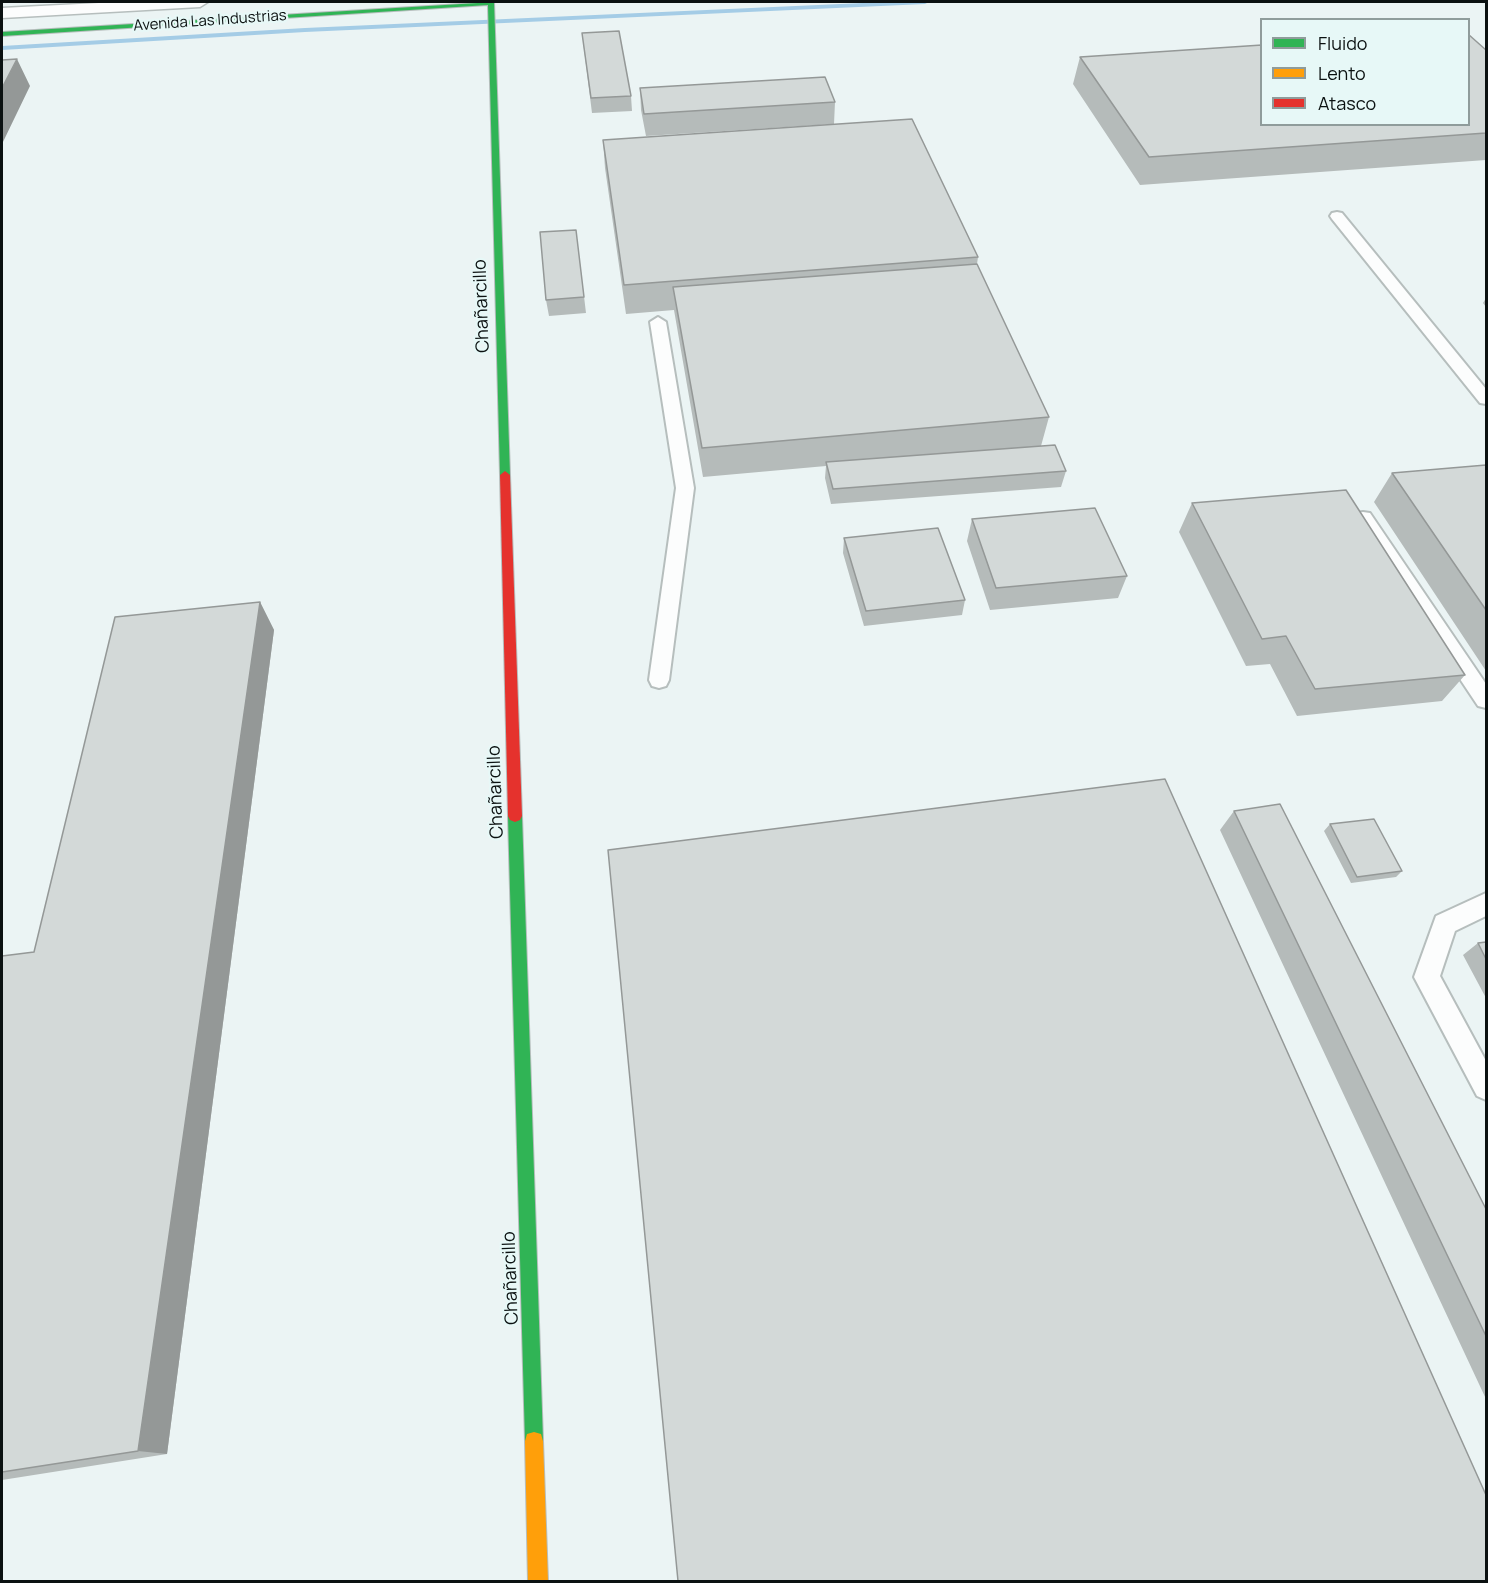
<!DOCTYPE html>
<meta charset="utf-8">
<style>
body{margin:0}
#map{position:relative;width:1488px;height:1583px;overflow:hidden;background:#ebf4f4;font-family:Manrope,sans-serif}
canvas{display:block}
.frame{position:absolute;inset:0;border:3px solid #0b1111;pointer-events:none}
.legend{position:absolute;left:1260px;top:18px;width:210px;height:108px;box-sizing:border-box;background:#e7f8f7;border:2px solid #8f9c9b;margin:0;padding:8px 10px;list-style:none;font-size:18px;color:#0b1111}
.legend li{display:flex;align-items:center;gap:12px;height:30px}
.legend b{width:30px;border:2px solid #8f9c9b}
</style>
<div id="map">
<canvas width="1488" height="1583"></canvas>
<div class="frame"></div>
<ul class="legend">
<li><b style="height:8px;background:#30b455"></b>Fluido</li>
<li><b style="height:8px;background:#ff9f0a"></b>Lento</li>
<li><b style="height:8px;background:#e5322d"></b>Atasco</li>
</ul>
</div>
<script>
const g = document.querySelector('canvas').getContext('2d');
g.lineJoin = 'round';
function fill(path, color) { g.fillStyle = color; g.fill(path, 'evenodd'); }
function trace(path, color, width, dash) { g.strokeStyle = color; g.lineWidth = width; g.lineCap = dash ? 'butt' : 'round'; g.setLineDash(dash || []); g.stroke(path); }
function write(font, color, halo, rows, align = 'center') {
  g.font = font + ' Manrope,sans-serif'; g.lineWidth = 4.5; g.setLineDash([]); g.textBaseline = 'middle'; g.strokeStyle = halo; g.fillStyle = color; for (const [text, x, y, turn = 0] of rows) {
    g.save(); g.translate(x, y); g.rotate((+turn || 0) * Math.PI / 180); g.textAlign = isNaN(turn) ? turn : align; if (halo) g.strokeText(text, 0, 0); g.fillText(text, 0, 0); g.restore();
  }
}
const stream = new Path2D(`
 M885 2H929L925 4 305 32 2 50V46L305 28Z`);
const lane = new Path2D(`
 M1337 212 1342 213 1486 389V404L1480 403 1332 219 1330 216 1332 213Z
 M658 317 666 322 694 488 669 680 666 686 659 688 652 686 649 680 676 488 650 322Z
 M1363 512 1370 513 1486 684V708L1478 706 1356 523 1354 518 1356 513Z
 M1486 893V916L1455 931 1440 976 1486 1061V1100L1477 1096 1414 977 1436 916Z`);
const street = new Path2D(`
 M118 2H208L200 7 2 18V8Z`);
const fast = new Path2D(`
 M494 2 510 475 505 479 500 475 488 5 2 36V32Z
 M515 810 520 812 522 816 543 1441 541 1448 534 1450 527 1448 525 1441 508 816 510 812Z`);
const slow = new Path2D(`
 M534 1432 541 1434 543 1441 548 1582H528L525 1441 527 1434Z`);
const jam = new Path2D(`
 M505 471 510 475 522 816 520 820 515 822 510 820 508 816 500 475Z`);
const wall = new Path2D(`
 M582 33 631 96 632 111 592 113Z
 M1486 50V160L1140 185 1073 84 1080 57Z
 M640 88 835 102 834 124 646 136 641 110Z
 M603 140 978 257 977 264 1049 417 1041 446 1066 471 1061 487 831 504 825 478 826 466 703 477 674 310 626 314 605 168Z
 M576 230 586 313 549 316 546 300Z
 M1486 298V307L1483 303Z
 M1486 465V671L1374 502 1392 473Z
 M1192 503 1465 675 1442 701 1297 716 1270 664 1246 666 1179 532Z
 M972 519 1127 576 1118 598 990 610 967 541Z
 M844 538 965 600 962 615 864 626 843 553Z
 M260 602 274 630 167 1454 2 1480V956L34 952Z
 M1234 811 1486 1209V1399L1220 830Z
 M1330 824 1402 871 1396 877 1351 883 1324 831Z
 M1486 942V998L1463 955 1478 943Z`);
const shadedWall = new Path2D(`
 M17 59 30 86 2 144V88Z
 M260 602 274 630 167 1454 138 1451Z`);
const building = new Path2D(`
 M619 31 631 96 591 98 582 33Z
 M1468 34 1486 50V133L1149 157 1080 57 1262 45V124H1468Z
 M17 59 2 88V60Z
 M825 77 835 102 644 114 640 88Z
 M912 119 978 257 624 285 603 140Z
 M576 230 584 297 546 300 540 232Z
 M977 264 1049 417 702 448 673 287Z
 M1055 445 1066 471 833 489 826 462Z
 M1486 465V610L1392 473Z
 M1346 490 1465 675 1315 689 1286 636 1262 639 1192 503Z
 M1095 508 1127 576 996 588 972 519Z
 M938 528 965 600 866 611 844 538Z
 M260 602 138 1451 2 1472V956L34 952 115 617Z
 M1165 779 1486 1495V1581H678L608 850Z
 M1280 804 1486 1209V1336L1234 811Z
 M1374 819 1402 871 1357 877 1330 824Z
 M1486 942V959L1478 943Z`);
const farStreetnames = [
 ["Avenida Las Industrias",210,21,-4]
];
const streetNames = [
 ["Chañarcillo",482,306,-92],
 ["Chañarcillo",496,792,-92],
 ["Chañarcillo",511,1278,-92]
];
fill(stream, '#a4cce6');
trace(lane, '#b6bebd', 4);
trace(street, '#b6bebd', 3);
trace(fast, '#b6bebd', 2);
trace(slow, '#b6bebd', 2);
trace(jam, '#b6bebd', 2);
fill(lane, '#fcfdfd');
fill(street, '#fcfdfd');
fill(fast, '#30b455');
fill(slow, '#ff9f0a');
fill(jam, '#e5322d');
fill(wall, '#b5bbba');
fill(shadedWall, '#949897');
fill(building, '#d3d9d8');
trace(building, '#949897', 1.5);
write('15px', '#0b1111', '#e7f8f7', farStreetnames);
write('18px', '#0b1111', '#e7f8f7', streetNames);
</script>
